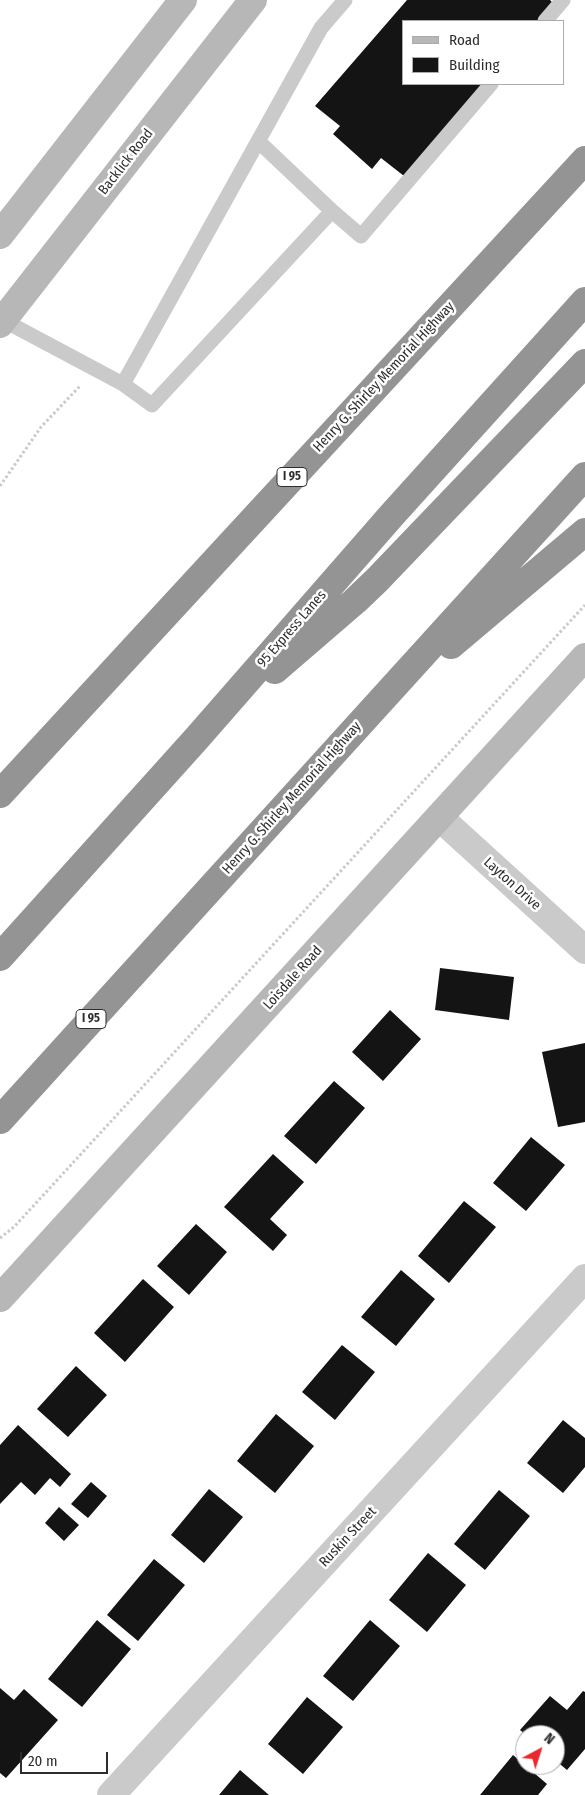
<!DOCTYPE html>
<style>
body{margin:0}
#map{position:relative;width:585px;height:1795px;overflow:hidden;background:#fff;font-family:"Fira Sans Condensed",sans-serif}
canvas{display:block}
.legend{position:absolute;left:402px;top:20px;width:162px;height:65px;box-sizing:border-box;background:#fff;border:1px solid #ababab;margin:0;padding:6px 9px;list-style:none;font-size:15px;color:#2d2d2d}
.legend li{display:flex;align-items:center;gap:10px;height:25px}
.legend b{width:25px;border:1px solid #ababab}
.north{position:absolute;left:515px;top:1725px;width:50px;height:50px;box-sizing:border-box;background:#fff;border:1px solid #ababab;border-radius:50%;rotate:40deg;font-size:14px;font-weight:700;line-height:20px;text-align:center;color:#2d2d2d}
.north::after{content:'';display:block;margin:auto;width:18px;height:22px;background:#eb282e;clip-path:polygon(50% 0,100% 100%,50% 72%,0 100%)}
.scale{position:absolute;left:20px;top:1752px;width:88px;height:22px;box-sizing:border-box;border:2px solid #2d2d2d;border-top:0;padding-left:6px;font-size:15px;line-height:18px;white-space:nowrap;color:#2d2d2d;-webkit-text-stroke:4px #fff;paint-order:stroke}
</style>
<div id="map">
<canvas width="585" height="1795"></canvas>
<ul class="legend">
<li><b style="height:6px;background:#b7b7b7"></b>Road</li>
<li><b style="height:14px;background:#141414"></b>Building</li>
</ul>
<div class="north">N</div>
<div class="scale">20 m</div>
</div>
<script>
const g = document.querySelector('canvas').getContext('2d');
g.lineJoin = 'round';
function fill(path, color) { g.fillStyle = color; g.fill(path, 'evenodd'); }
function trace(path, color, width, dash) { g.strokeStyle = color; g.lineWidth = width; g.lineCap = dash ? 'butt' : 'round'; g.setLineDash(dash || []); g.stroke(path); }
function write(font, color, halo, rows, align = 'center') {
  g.font = font + ' "Fira Sans Condensed",sans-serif'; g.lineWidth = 5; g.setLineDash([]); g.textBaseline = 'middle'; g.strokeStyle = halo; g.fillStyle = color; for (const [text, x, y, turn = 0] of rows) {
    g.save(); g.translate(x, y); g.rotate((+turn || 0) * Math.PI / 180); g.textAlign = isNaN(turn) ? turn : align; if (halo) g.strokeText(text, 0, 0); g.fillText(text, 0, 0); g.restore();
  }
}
const building = new Path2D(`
 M407 0H550L553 3 537 21H404V84H483L404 176 381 158 372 169 333 134 340 126 315 106Z
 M440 968 514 977 509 1020 435 1010Z
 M390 1010 421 1039 383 1081 352 1052Z
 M585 1043V1122L558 1127 542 1052Z
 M334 1081 365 1108 316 1164 284 1136Z
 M531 1137 565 1165 526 1211 493 1183Z
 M273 1154 304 1182 270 1219 287 1235 273 1251 224 1207Z
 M464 1201 496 1227 449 1283 418 1256Z
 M196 1224 227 1252 189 1295 157 1266Z
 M401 1270 435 1299 396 1346 361 1317Z
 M143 1279 174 1307 125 1362 94 1333Z
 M342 1345 375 1372 335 1420 302 1392Z
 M76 1366 107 1395 68 1437 37 1409Z
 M276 1414 314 1446 275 1493 237 1461Z
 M563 1420 585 1438V1467L563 1493 527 1463Z
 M18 1425 71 1474 60 1487 50 1478 35 1495 21 1482 0 1504V1445Z
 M91 1482 107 1496 88 1518 71 1504Z
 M209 1489 243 1517 204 1563 171 1535Z
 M499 1490 530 1516 485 1570 454 1544Z
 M59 1507 79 1525 64 1541 45 1523Z
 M428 1553 466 1585 427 1632 389 1600Z
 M154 1559 185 1585 138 1641 107 1615Z
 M97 1620 131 1649 82 1707 48 1679Z
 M370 1620 400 1646 353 1701 323 1676Z
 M0 1688 14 1700 24 1689 58 1720 6 1778 0 1773Z
 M583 1691 585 1692V1749L567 1770 555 1760V1735H526L520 1730 550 1696 567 1710Z
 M307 1697 343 1727 303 1774 268 1744Z
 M513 1755 547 1784 538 1795H480Z
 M240 1770 269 1795H219Z`);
const path = new Path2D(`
 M0 486 41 427 80 386
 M0 1238 14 1227 585 605`);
const service = new Path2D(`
 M545 21 563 0
 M258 141 332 211
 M3 320 123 384 321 28 345 0
 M123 384 152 405 332 211 361 236 491 84`);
const minor = new Path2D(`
 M439 817 585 950
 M111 1795 585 1278`);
const secondary = new Path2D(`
 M0 235 183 0
 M0 324 253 0
 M0 1298 585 657`);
const motorway = new Path2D(`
 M451 645 585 532
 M275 670 355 601 377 580 585 363
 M0 794 585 160
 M0 957 197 738 391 516 585 301
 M0 1120 585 476`);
const shields = [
 [292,477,30],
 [91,1019,30]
];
const shieldNames = [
 ["I 95",292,477],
 ["I 95",91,1019]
];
const streetNames = [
 ["Backlick Road",126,162,-52],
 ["Henry G. Shirley Memorial Highway",384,377,-47],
 ["95 Express Lanes",292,629,-49],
 ["Henry G. Shirley Memorial Highway",292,798,-48],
 ["Layton Drive",512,884,42],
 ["Loisdale Road",293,978,-48],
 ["Ruskin Street",348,1537,-47]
];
fill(building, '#141414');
trace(path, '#cacaca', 3, [2.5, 2.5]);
trace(service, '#cacaca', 15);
trace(minor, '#cacaca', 28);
trace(secondary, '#b7b7b7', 28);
trace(motorway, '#949494', 28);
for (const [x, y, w] of shields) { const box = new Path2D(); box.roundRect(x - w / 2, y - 9.5, w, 19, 4); g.fillStyle = '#fff'; g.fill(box); trace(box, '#2d2d2d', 1); }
write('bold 12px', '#2d2d2d', null, shieldNames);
write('14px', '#2d2d2d', '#fff', streetNames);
</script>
